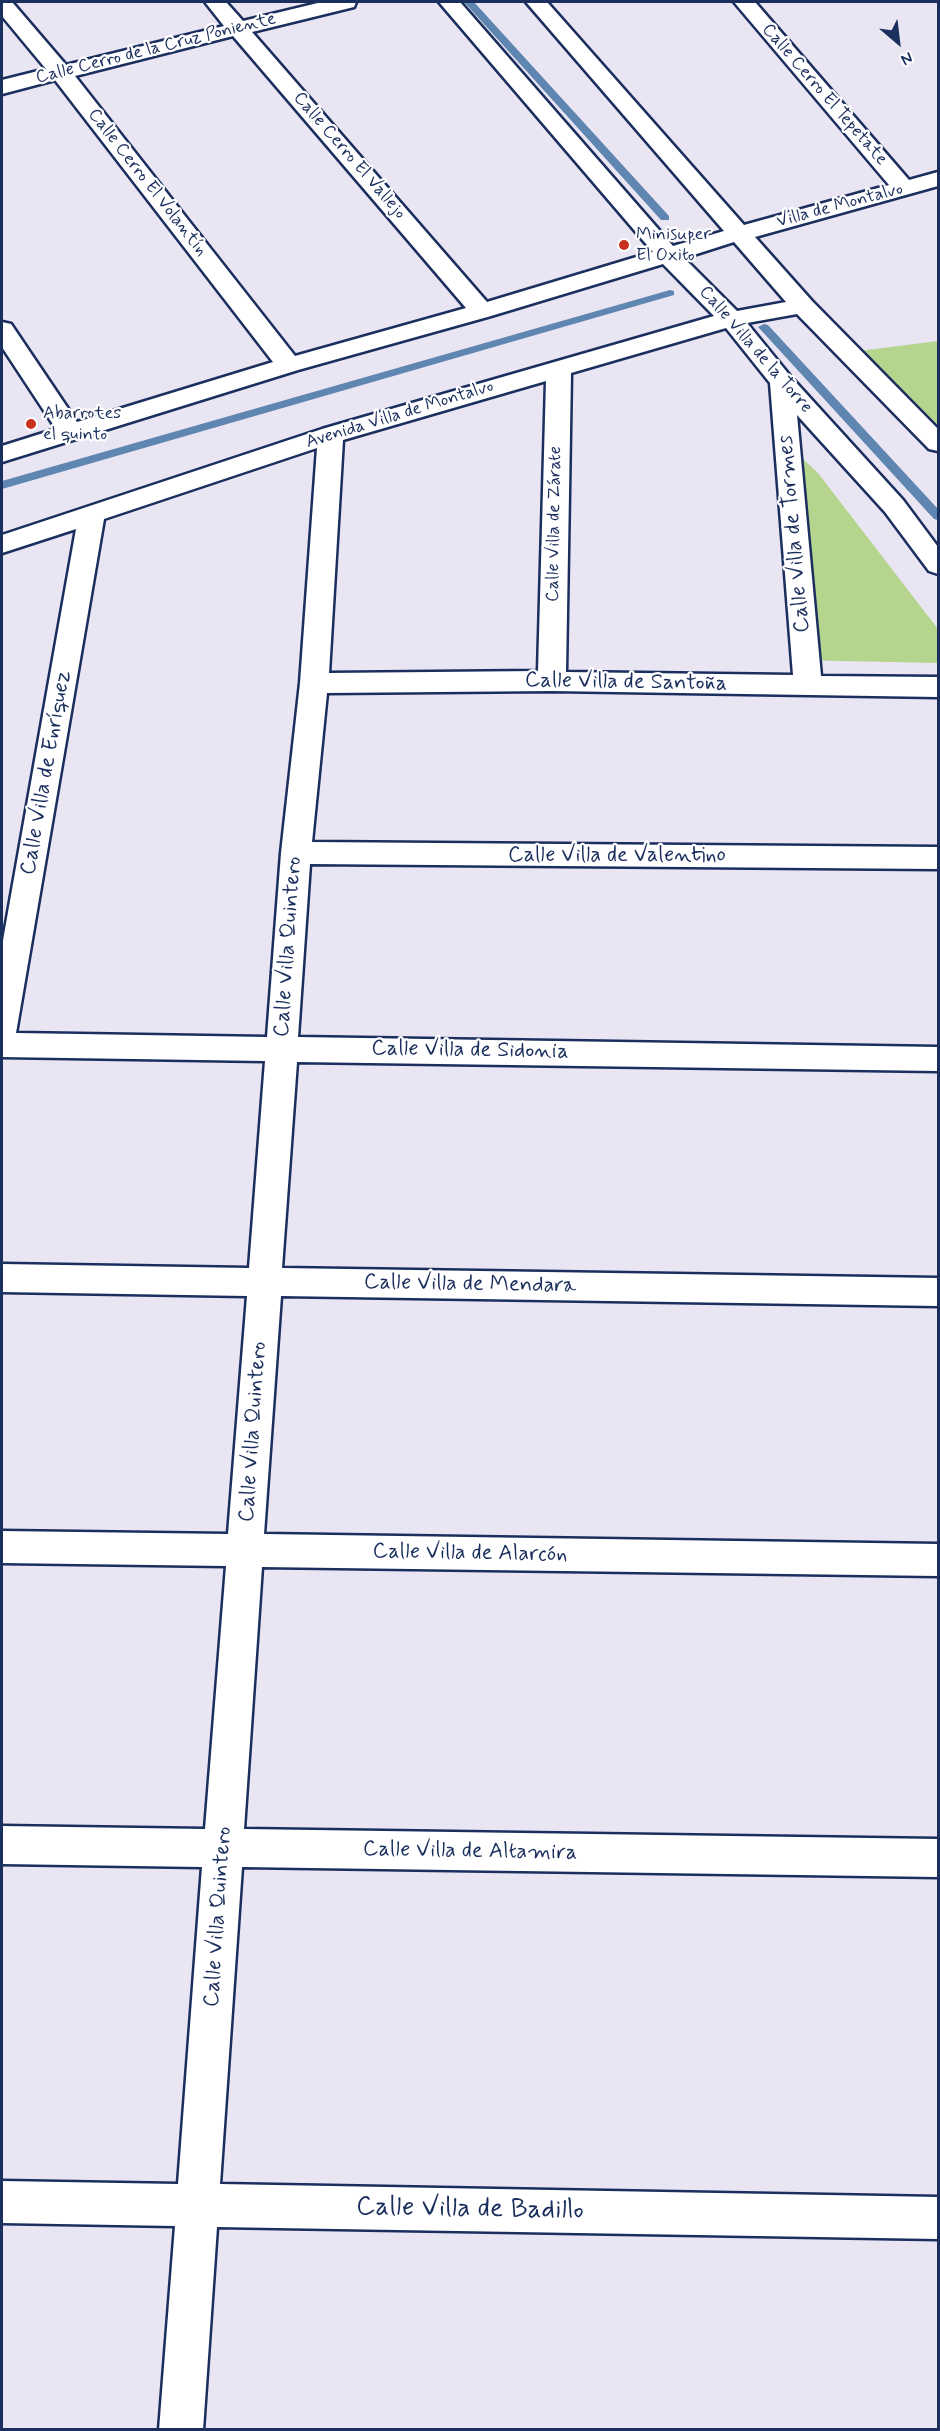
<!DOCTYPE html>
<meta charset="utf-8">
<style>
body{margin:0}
#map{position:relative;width:940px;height:2431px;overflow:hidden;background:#eae5f3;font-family:Mynerve,sans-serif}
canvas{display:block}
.frame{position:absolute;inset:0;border:3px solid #1b2f5e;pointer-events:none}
.north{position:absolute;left:868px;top:12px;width:60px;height:60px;-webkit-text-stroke:4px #fff;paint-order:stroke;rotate:152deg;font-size:16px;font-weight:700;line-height:24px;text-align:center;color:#1b2f5e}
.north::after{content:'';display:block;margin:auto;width:21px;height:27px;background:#1b2f5e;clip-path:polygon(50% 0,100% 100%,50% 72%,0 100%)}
</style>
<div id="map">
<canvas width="940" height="2431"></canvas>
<div class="frame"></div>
<div class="north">N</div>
</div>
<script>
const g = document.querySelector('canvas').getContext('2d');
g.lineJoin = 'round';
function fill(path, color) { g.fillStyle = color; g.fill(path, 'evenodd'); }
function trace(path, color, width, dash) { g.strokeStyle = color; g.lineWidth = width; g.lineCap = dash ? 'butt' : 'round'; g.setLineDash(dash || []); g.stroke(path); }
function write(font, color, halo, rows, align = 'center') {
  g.font = font + ' Mynerve,sans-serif'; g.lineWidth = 4.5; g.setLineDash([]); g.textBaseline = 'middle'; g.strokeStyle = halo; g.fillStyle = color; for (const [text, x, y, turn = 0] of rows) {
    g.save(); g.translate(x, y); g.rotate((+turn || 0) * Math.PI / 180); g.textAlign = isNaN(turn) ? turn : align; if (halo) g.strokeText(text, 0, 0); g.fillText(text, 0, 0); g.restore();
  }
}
const green = new Path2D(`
 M938 341V451L859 351Z
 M775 433 818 473 938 629V663L791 660Z`);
const stream = new Path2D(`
 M464 2H474L669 216V220H661Z
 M670 290 674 291V295L2 489V481Z
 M764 324 768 325 938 509V520L934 519 760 329 758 327Z`);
const minor = new Path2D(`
 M2 2H12L66 65 224 26 205 2H226L243 21 322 2H356L354 7 252 32 487 302 653 252 439 2H460L673 246 724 231 526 2H547L744 225 889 185 734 2H755L909 180 938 172V186L755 237 812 301 938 429V451L929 449 797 314 747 323 791 377 903 500 938 547V574L929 571 885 512 797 415 821 676 938 677V697L552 691 327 693 312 842 938 847V869L310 864 298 1037 938 1047V1071L297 1062 282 1268 938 1278V1306L281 1296 264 1534 938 1544V1576L262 1567 244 1829 938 1839V1877L242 1867 220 2184 938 2197V2239L217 2227 203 2430H159L175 2226 2 2223V2181L178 2184 202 1867 2 1864V1826L205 1829 226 1566 2 1563V1531L228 1534 247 1296 2 1292V1264L249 1268 265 1061 2 1057V946L76 529 2 553V535L322 429 714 316 663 264 491 316 298 370 2 462V446L56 429 2 347V322L11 324 77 422 273 362 55 80 2 94V80L46 69 2 16ZM233 36 466 308 295 356 75 76ZM734 242 786 302 737 311 684 258ZM726 328 770 383 793 675 566 672 571 373ZM546 381 538 671 329 673 343 440ZM317 448 300 683 281 853 267 1037 16 1033 104 519Z`);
const markers = [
 [624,245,6,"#c8321e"],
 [31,424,6,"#c8321e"]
];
const farStreetnames = [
 ["Calle Cerro de la Cruz Poniente",156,49,-14],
 ["Calle Cerro El Tepetate",824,95,49],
 ["Calle Cerro El Vallejo",349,156,49],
 ["Calle Cerro El Volantín",147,183,52],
 ["Villa de Montalvo",840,206,-15],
 ["Calle Villa de la Torre",755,350,49],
 ["Avenida Villa de Montalvo",400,415,-17],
 ["Calle Villa de Zárate",555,524,-89]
];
const farPoinames = [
 ["Minisuper",636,235],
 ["El Oxito",636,256],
 ["Abarrotes",43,414],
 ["el quinto",43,435]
];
const streetNames = [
 ["Calle Villa de Tormes",795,534,-95],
 ["Calle Villa de Santoña",626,683,1],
 ["Calle Villa de Enríquez",47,773,-80],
 ["Calle Villa de Valentino",617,856],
 ["Calle Villa Quintero",289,947,-86],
 ["Calle Villa de Sidonia",470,1051,1],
 ["Calle Villa de Mendara",470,1285,1],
 ["Calle Villa Quintero",254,1432,-86],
 ["Calle Villa de Alarcón",470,1554,1],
 ["Calle Villa de Altamira",470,1852,1],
 ["Calle Villa Quintero",219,1917,-86]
];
const nearStreetnames = [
 ["Calle Villa de Badillo",470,2210,1]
];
fill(green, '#b5d58f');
fill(stream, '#5f85b1');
trace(minor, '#1b2f5e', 5);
fill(minor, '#fff');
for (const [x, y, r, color] of markers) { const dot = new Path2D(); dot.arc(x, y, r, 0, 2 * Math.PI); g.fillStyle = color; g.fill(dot); trace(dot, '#fff', 2); }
write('18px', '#1b2f5e', '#fff', farStreetnames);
write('18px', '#1b2f5e', '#fff', farPoinames, 'left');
write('22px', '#1b2f5e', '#fff', streetNames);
write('27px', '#1b2f5e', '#fff', nearStreetnames);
</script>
